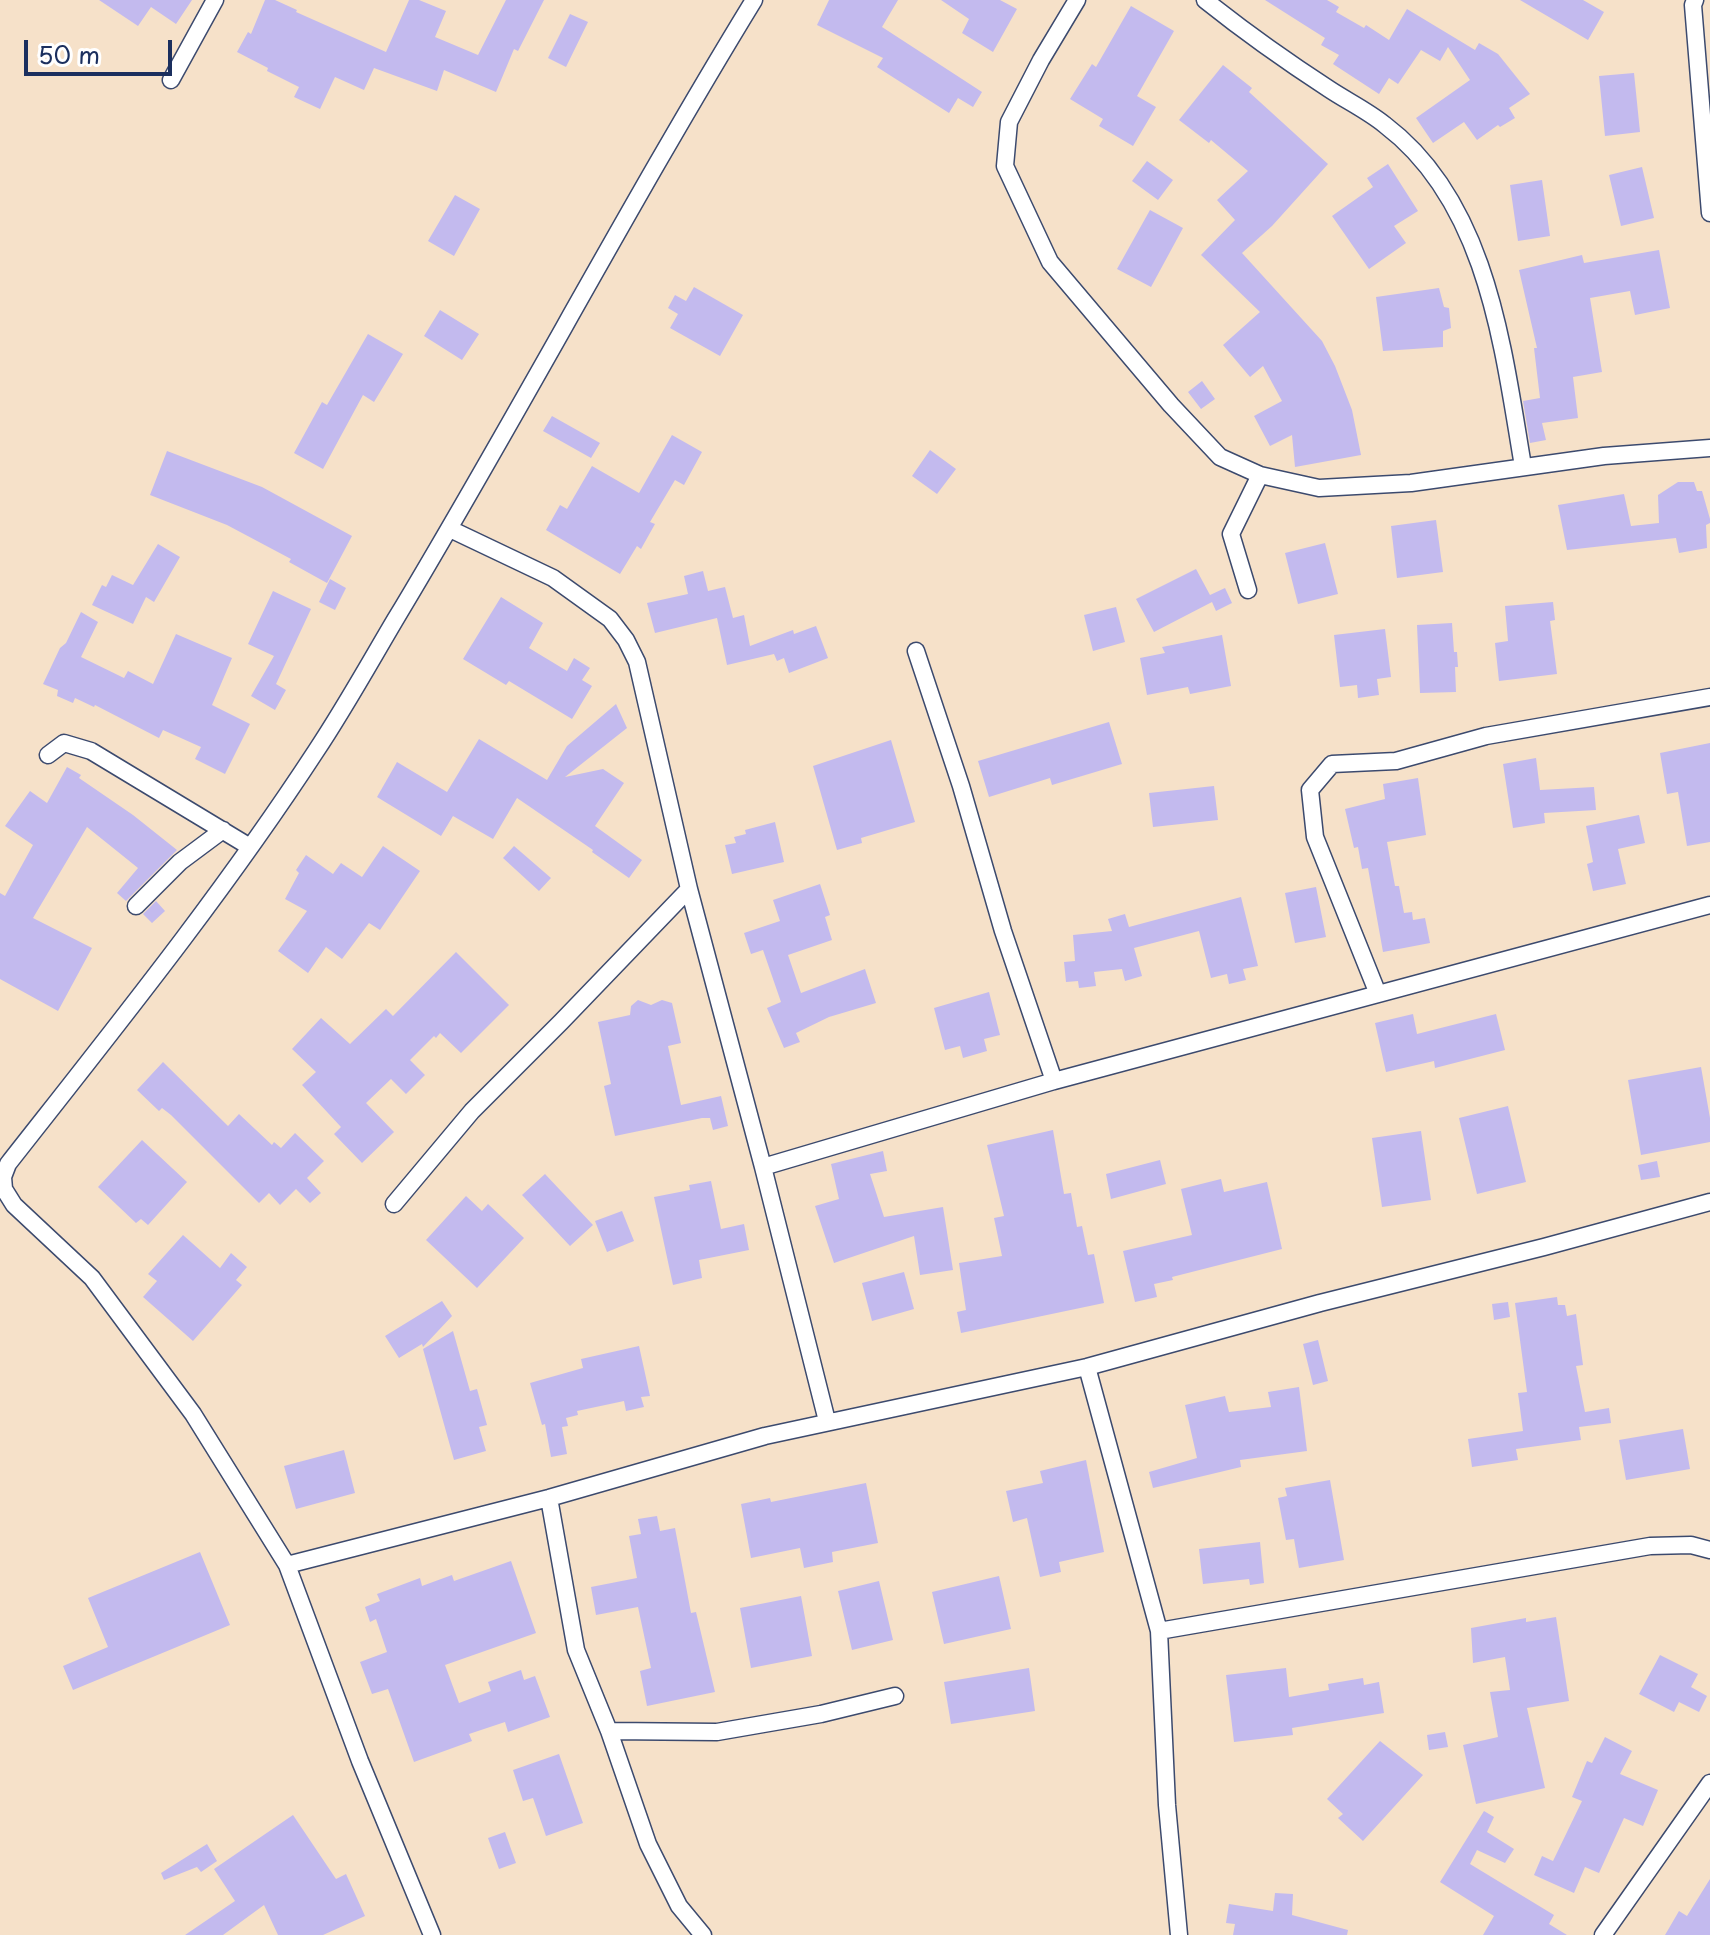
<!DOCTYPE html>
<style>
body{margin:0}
#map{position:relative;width:1710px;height:1935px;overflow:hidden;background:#f6e1c9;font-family:"Playpen Sans",sans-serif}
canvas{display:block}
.scale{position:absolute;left:24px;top:40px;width:148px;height:36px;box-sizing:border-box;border:4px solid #1b2f5e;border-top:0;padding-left:10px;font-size:24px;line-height:28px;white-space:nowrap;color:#1b2f5e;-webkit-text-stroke:6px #fff;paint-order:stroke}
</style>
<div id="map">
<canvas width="1710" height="1935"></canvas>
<div class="scale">50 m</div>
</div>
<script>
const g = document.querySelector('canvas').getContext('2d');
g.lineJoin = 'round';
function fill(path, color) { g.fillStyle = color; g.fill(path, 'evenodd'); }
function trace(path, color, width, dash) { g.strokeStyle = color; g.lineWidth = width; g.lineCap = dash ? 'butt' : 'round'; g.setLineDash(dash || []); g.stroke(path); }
const building = new Path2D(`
 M99 0H192L176 24 151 7 138 26Z
 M265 0H275L297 10 296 12 386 52 409 0H419L446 11 435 37 478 55 506 0H544L518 51 514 49 496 92 444 70 437 91 374 68 364 90 335 77 320 109 294 97 299 87 267 71 268 68 237 52 248 32 251 34Z
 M829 0H898L882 27 982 92 973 107 958 98 949 113 877 67 883 58 817 25Z
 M941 0H1000L1017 9 993 52 962 33 969 19Z
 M1265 0H1327L1339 7 1336 12 1364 28 1366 25 1389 40 1407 9 1475 50 1479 43 1498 54 1530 94 1509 108 1515 118 1500 127 1498 125 1477 140 1464 122 1433 143 1416 118 1470 80 1448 47 1440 61 1421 50 1398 84 1389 78 1379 94 1333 64 1339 55 1321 45 1325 38Z
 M1520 0H1583L1604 12 1588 40Z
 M1131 6 1174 31 1137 96 1156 107 1133 146 1099 126 1103 119 1070 99 1092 64 1096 67Z
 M570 14 588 22 566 67 548 58Z
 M1223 65 1252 88 1249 92 1328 164 1272 226 1242 253 1322 341 1335 366 1352 410 1361 455 1295 467 1292 435 1270 446 1254 416 1282 401 1263 366 1250 377 1223 345 1260 312 1201 255 1235 220 1217 200 1248 171 1211 140 1209 143 1179 120Z
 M1634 73 1640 132 1605 136 1599 76Z
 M1147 161 1173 180 1158 200 1132 181Z
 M1388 164 1418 211 1394 226 1406 243 1369 269 1332 216 1373 187 1367 178Z
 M1642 167 1654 218 1621 226 1609 175Z
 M1542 180 1550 236 1518 241 1510 185Z
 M455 195 480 209 454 256 428 241Z
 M1150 210 1183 228 1151 287 1117 269Z
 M1659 250 1670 308 1635 315 1630 291 1590 298 1602 372 1573 377 1578 418 1542 423 1546 440 1530 443 1523 401 1540 398 1534 348H1537L1519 270 1582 255 1584 263Z
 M694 287 743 315 720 356 670 328 678 314 668 308 675 295 686 301Z
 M1439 288 1444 307 1449 308 1451 328 1443 331V347L1383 351 1376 297Z
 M440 310 479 334 462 360 424 336Z
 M368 334 403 354 374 402 363 395 323 469 294 453 322 402 327 405Z
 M1202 381 1215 399 1201 409 1188 392Z
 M552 416 600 443 591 458 543 431Z
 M672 435 702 452 684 485 675 480 650 522 655 524 641 549 637 546 620 574 546 530 560 505 567 509 592 466 639 493Z
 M930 450 956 469 937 494 912 476Z
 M167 451 262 487 352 536 327 583 289 562 291 559 227 525 150 495Z
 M1678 482H1694L1697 491H1702L1710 519V523L1706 525 1707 548 1679 553 1676 538 1567 550 1558 505 1624 494 1631 526 1659 523 1658 495Z
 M1436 520 1443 572 1397 578 1391 526Z
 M1325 543 1338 594 1298 604 1285 553Z
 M158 544 180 557 154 602 146 597 133 624 92 605 102 585 106 587 112 575 133 585Z
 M1196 569 1210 595 1225 588 1232 603 1216 611 1212 602 1154 632 1136 599Z
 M703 571 708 591 725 587 733 618 744 615 750 646 793 630 794 634 816 626 828 658 789 673 784 658 777 661 774 654 727 665 717 618 655 633 647 603 688 594 684 576Z
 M330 579 346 588 335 610 319 602Z
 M273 591 311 609 276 684 286 690 275 710 251 696 274 656 248 644Z
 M501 597 543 623 529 648 567 671 574 658 590 668 582 680 592 686 572 719 509 681 506 685 463 659Z
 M1553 602 1555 620 1550 621 1557 674 1499 681 1495 643 1508 641 1505 606Z
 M1116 607 1125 642 1093 651 1084 615Z
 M81 612 98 622 81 657 124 678 128 671 153 684 176 634 232 658 212 705 250 724 225 774 195 759 201 747 163 730 159 738 95 705 94 707 75 698 73 703 57 696 58 690 43 684 60 648 66 643Z
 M1452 623 1454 652H1457L1458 667H1455L1456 692 1420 693 1417 625Z
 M1385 629 1391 677 1377 679 1379 695 1358 698 1357 685 1340 687 1334 635Z
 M1222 635 1231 686 1190 694 1188 687 1147 695 1140 658 1165 653 1162 647Z
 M616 704 627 728 565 777 603 769 624 783 595 826 642 860 629 878 592 852 593 850 517 798 493 839 453 816 441 836 377 797 397 762 447 792 479 739 547 780 567 746Z
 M1109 722 1122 764 1052 785 1050 778 989 797 978 761Z
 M891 740 915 822 861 838 862 843 837 850 813 766Z
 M1710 743V842L1687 846 1678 792 1667 794 1660 753Z
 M1536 758 1540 790 1594 787 1596 810 1544 813 1545 823 1513 828 1503 764Z
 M67 767 81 775 79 778 133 815 177 850 126 901 117 893 138 868 87 827 33 918 92 948 58 1011 0 979V893L5 896 33 845 5 826 30 791 47 803Z
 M1418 778 1426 835 1387 842 1395 886H1399L1404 913 1412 912 1413 920 1425 918 1430 943 1383 952 1368 868 1362 869 1358 847 1354 848 1345 809 1385 799 1383 784Z
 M1214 786 1218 820 1153 827 1149 793Z
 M1639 815 1645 843 1618 849 1626 884 1593 891 1587 864 1593 862 1586 826Z
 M775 822 784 862 732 874 725 845 736 843 734 837 746 834 745 830Z
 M383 846 420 871 380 930 369 923 342 959 326 947 308 973 278 951 307 911 285 899 299 873 296 870 306 855 333 874 341 863 362 877Z
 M514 846 551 878 539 891 503 858Z
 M820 884 830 915 825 917 832 940 788 955 801 993 865 969 876 1003 829 1017 796 1033 800 1042 784 1048 767 1008 781 1002 763 950 751 954 744 933 780 921 773 900Z
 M1316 887 1326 937 1295 943 1285 893Z
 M1241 897 1258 966 1243 969 1246 980 1229 984 1227 974 1211 978 1199 931 1134 948 1142 976 1125 981 1122 969 1094 972 1096 986 1079 988 1078 981 1066 982 1064 962 1075 961 1073 935 1112 931 1108 919 1125 914 1129 927Z
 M156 901 165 911 152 923 143 914Z
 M456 952 509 1005 461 1053 440 1033 436 1038 434 1036 410 1060 425 1075 406 1094 391 1079 366 1103 394 1132 362 1163 334 1134 341 1127 302 1085 316 1072 292 1049 321 1018 350 1044 386 1009 393 1016Z
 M989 992 1000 1035 984 1039 987 1051 963 1058 960 1046 945 1050 934 1008Z
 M638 1000 651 1005 662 1000 672 1003 681 1043 668 1046 681 1105 721 1096 728 1126 713 1130 710 1118H702L615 1136 604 1086 611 1084 598 1022 630 1015 631 1006Z
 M1413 1014 1417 1034 1496 1014 1505 1050 1435 1068 1434 1061 1386 1072 1375 1023Z
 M163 1062 228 1126 239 1114 272 1145 274 1142 281 1148 295 1133 324 1161 307 1178 321 1193 310 1203 296 1189 280 1205 269 1193 259 1203 171 1115 162 1108 159 1111 137 1090Z
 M1701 1067 1710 1118V1142L1641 1155 1628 1080Z
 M1508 1106 1526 1182 1477 1194 1459 1118Z
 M1053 1130 1064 1194 1071 1193 1077 1227 1082 1226 1088 1255 1094 1254 1104 1303 961 1333 957 1312 966 1310 959 1263 1002 1256 994 1218 1004 1216 987 1145Z
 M1421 1131 1431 1200 1382 1207 1372 1138Z
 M142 1140 187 1182 148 1225 141 1219 136 1223 98 1187Z
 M883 1151 887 1171 870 1174 884 1217 943 1207 953 1270 920 1275 914 1236 834 1263 815 1206 839 1199 831 1164Z
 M1160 1160 1166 1184 1111 1199 1106 1174Z
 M1657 1161 1660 1177 1641 1180 1638 1165Z
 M545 1174 593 1225 570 1246 522 1195Z
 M1221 1179 1224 1192 1267 1182 1282 1249 1172 1277 1173 1280 1154 1284 1157 1297 1135 1302 1123 1251 1192 1235 1181 1189Z
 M711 1181 721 1229 744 1224 749 1250 699 1260 702 1278 673 1285 654 1197 690 1190 689 1185Z
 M466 1196 482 1211 488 1204 524 1238 477 1288 426 1240Z
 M622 1211 634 1241 607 1252 595 1221Z
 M183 1235 220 1268 231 1253 247 1267 236 1280 242 1285 193 1341 143 1297 157 1281 148 1274Z
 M904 1272 914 1309 872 1321 862 1283Z
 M1557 1297 1558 1305H1565L1567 1316 1576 1314 1583 1365 1576 1366 1585 1412 1609 1408 1611 1423 1579 1427 1581 1440 1516 1449 1518 1460 1472 1467 1468 1439 1523 1431 1518 1393 1527 1392 1515 1303Z
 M442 1301 452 1316 423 1347 422 1344 399 1358 385 1336Z
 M1508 1302 1510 1317 1494 1320 1492 1304Z
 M453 1331 470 1391 477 1389 487 1425 479 1427 486 1451 454 1460 423 1349Z
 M1318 1340 1328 1381 1313 1385 1303 1344Z
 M639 1346 650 1396 641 1397 644 1407 626 1411 624 1401 577 1411 578 1415 566 1418 568 1426 562 1427 567 1454 551 1457 545 1424 542 1425 530 1383 583 1368 581 1359Z
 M1299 1387 1307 1451 1240 1460 1241 1467 1153 1488 1149 1472 1197 1458 1185 1405 1225 1396 1229 1412 1271 1407 1268 1392Z
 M1683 1429 1690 1469 1626 1480 1619 1440Z
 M344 1450 355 1493 296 1509 284 1466Z
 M1086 1460 1104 1552 1059 1562 1061 1572 1040 1577 1027 1518 1013 1522 1006 1491 1043 1483 1040 1471Z
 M1330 1480 1344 1560 1299 1568 1294 1539 1286 1540 1278 1498 1287 1496 1285 1488Z
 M866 1483 878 1543 832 1552 833 1562 804 1568 800 1548 751 1558 741 1504 770 1498 771 1502Z
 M657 1516 660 1531 675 1528 691 1613 696 1612 715 1692 647 1706 640 1671 651 1668 638 1607 596 1615 591 1587 637 1578 629 1536 641 1534 638 1519Z
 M1260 1542 1264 1583 1250 1585 1249 1579 1203 1584 1199 1549Z
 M200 1552 230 1625 73 1690 63 1666 108 1647 88 1598Z
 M511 1561 536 1633 445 1665 459 1703 491 1691 488 1682 521 1670 524 1680 535 1676 550 1717 508 1732 505 1722 469 1734 472 1741 414 1762 388 1689 372 1694 360 1662 387 1652 376 1619 370 1622 365 1607 380 1601 377 1594 420 1578 422 1586 452 1575 454 1581Z
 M999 1576 1011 1629 944 1644 932 1592Z
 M879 1581 893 1640 852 1650 838 1591Z
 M801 1596 812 1656 751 1668 740 1608Z
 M1556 1617 1569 1701 1527 1708 1545 1788 1476 1804 1463 1745 1498 1737 1490 1692 1510 1690 1505 1657 1473 1663 1471 1628 1526 1618V1622Z
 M1660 1655 1698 1674 1691 1687 1707 1696 1699 1712 1679 1702 1674 1712 1639 1694Z
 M1029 1668 1035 1711 951 1724 944 1682Z
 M1286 1668 1289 1697 1329 1690 1328 1684 1363 1678 1364 1685 1379 1682 1384 1713 1292 1728 1293 1735 1234 1742 1226 1675Z
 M1445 1732 1448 1747 1429 1750 1427 1735Z
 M1605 1737 1632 1751 1620 1774 1658 1790 1643 1826 1624 1818 1599 1873 1585 1867 1574 1893 1534 1875 1542 1856 1553 1861 1582 1801 1572 1797 1587 1761 1592 1763Z
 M1380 1741 1423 1775 1363 1841 1338 1818 1343 1814 1327 1799Z
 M559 1754 583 1823 546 1836 533 1798 523 1801 513 1770Z
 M1484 1811 1494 1817 1487 1832 1514 1849 1505 1863 1477 1850 1470 1864 1554 1915 1549 1924 1567 1935H1483L1494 1916 1440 1882Z
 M293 1815 336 1879 346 1874 365 1916 323 1935H278L264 1905 223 1935H185L235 1901 214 1869Z
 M505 1832 516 1863 499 1869 488 1838Z
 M207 1844 217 1861 201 1872 197 1867 164 1880 161 1873Z
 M1710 1879V1935H1665L1679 1911 1687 1916Z
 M1275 1893 1293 1894 1292 1915 1348 1930 1347 1935H1233L1235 1924 1226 1923 1229 1904 1273 1911Z`);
const street = new Path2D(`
 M754 0C629 204 518 416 395 620 369 664 344 709 316 751 222 895 114 1029 8 1164L3 1177 4 1189 14 1205 92 1278 193 1414 287 1565 549 1498 765 1436 1087 1367 1320 1303 1544 1247 1710 1202
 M1077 0 1041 60 1009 122 1005 166 1050 262 1171 405 1220 457 1260 475 1319 488 1411 483 1604 456 1710 448
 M1205 0C1245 32 1286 61 1329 89 1347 101 1368 111 1385 125 1488 203 1503 349 1523 466
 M1695 0 1693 5 1710 213
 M171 80 215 0
 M450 529 553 578 610 619 626 640 637 662 689 889 763 1167
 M1248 590 1231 534 1260 475
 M916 651 961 786 1003 931 1054 1081
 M48 755 64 743 91 751 250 847
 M136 906 180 862 223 830
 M1378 994 1315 837 1310 790 1332 764 1396 761 1486 736 1710 697
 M394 1204 472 1111 561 1022 689 889
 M1087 1367 1159 1631 1167 1805 1179 1935
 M827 1421 763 1167 1054 1081 1710 905
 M549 1498 576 1650 609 1731 717 1732 821 1714 895 1696
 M287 1565 360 1761 432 1935
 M1159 1631 1650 1546 1691 1545 1710 1550
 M609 1731 648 1844 679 1906 703 1935
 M1603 1935 1710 1783`);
fill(building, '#c3baee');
trace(street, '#3c4a6e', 19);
trace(street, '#fff', 16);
</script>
